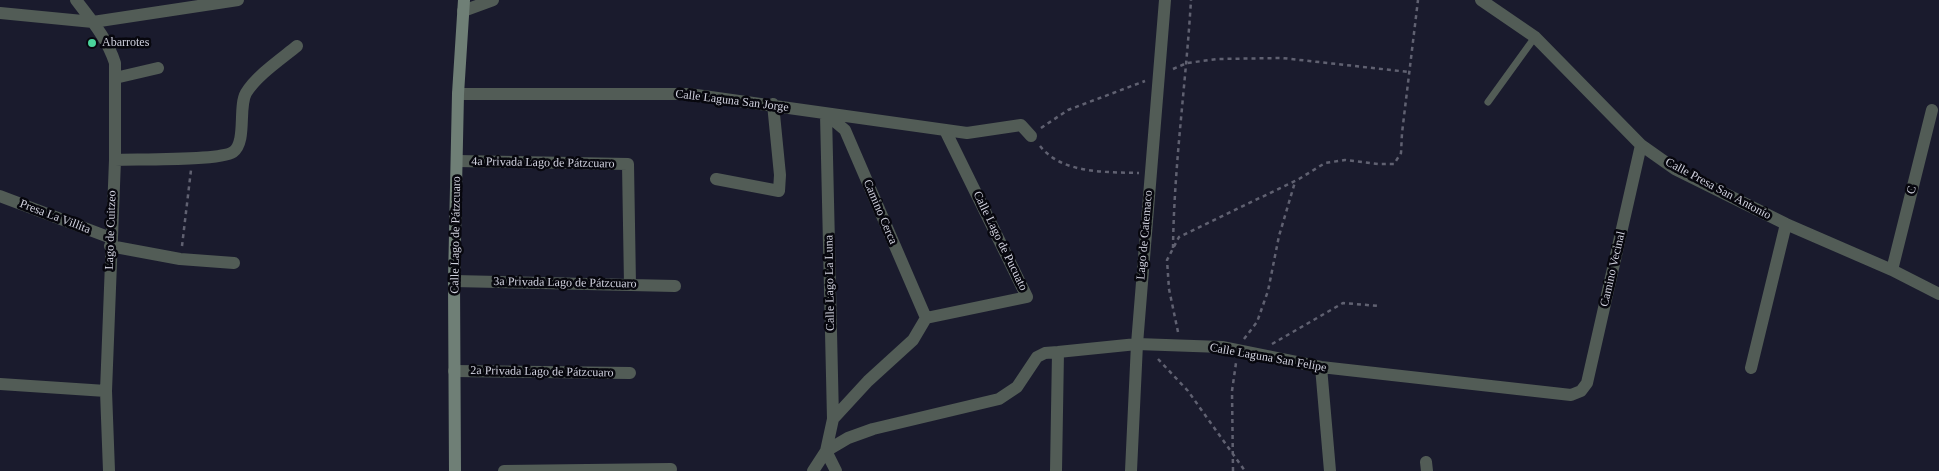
<!DOCTYPE html>
<meta charset="utf-8">
<style>
body{margin:0}
canvas{display:block;background:#1a1b2d}
</style>
<canvas width="1939" height="471"></canvas>
<script>
const g = document.querySelector('canvas').getContext('2d');
g.lineJoin = 'round';
function trace(path, color, width, dash) { g.strokeStyle = color; g.lineWidth = width; g.lineCap = dash ? 'butt' : 'round'; g.setLineDash(dash || []); g.stroke(path); }
function write(font, color, halo, rows, align = 'center') {
  g.font = font + ' Georgia,serif'; g.lineWidth = 5; g.setLineDash([]); g.textBaseline = 'middle'; g.strokeStyle = halo; g.fillStyle = color; for (const [text, x, y, turn = 0] of rows) {
    g.save(); g.translate(x, y); g.rotate((+turn || 0) * Math.PI / 180); g.textAlign = isNaN(turn) ? turn : align; if (halo) g.strokeText(text, 0, 0); g.fillText(text, 0, 0); g.restore();
  }
}
const path = new Path2D(`
 M1173 69 1187 63 1218 59 1282 58 1409 72
 M1041 128 1068 110 1145 81
 M1040 146C1062 174 1106 172 1139 173
 M182 246 191 170
 M1173 248C1174 165 1186 83 1191 0
 M1178 332 1169 289 1167 260 1179 237 1299 179 1325 163 1345 160 1378 164H1394L1401 153 1402 133 1418 0
 M1244 339 1257 322 1268 291 1279 236 1295 182
 M1272 344 1343 303 1379 306
 M1158 359 1188 391 1245 471
 M1233 471 1232 391 1236 363`);
const lane = new Path2D(`
 M1488 102 1535 37`);
const street = new Path2D(`
 M76 0C91 20 107 38 115 63V160L106 391 109 471
 M1481 0 1535 37 1641 145 1675 169 1786 224 1892 270 1939 294
 M463 11 493 0
 M0 13 93 22 238 0
 M115 78 158 68
 M458 94H689L967 133 1021 125 1031 136
 M826 114 833 419 826 451 836 471
 M826 114 845 130 926 318
 M115 160C135 159 220 161 233 152 247 142 238 107 246 93 256 76 281 59 297 46
 M457 161 628 164 630 285
 M716 179 779 191 780 175 773 104
 M0 196 111 238
 M110 246 180 259 234 263
 M1892 270 1932 110
 M454 281 675 286
 M1321 367 1330 471
 M1751 368 1786 224
 M454 371 630 373
 M0 384 106 391
 M833 419 868 381 913 340 926 318 1027 297 945 130
 M1426 462 1427 471
 M504 471 671 469
 M813 471 826 451 848 438 873 429 999 399 1017 387 1037 357 1045 353 1058 352 1137 344 1222 347 1321 367 1571 395 1581 391 1587 383 1641 145
 M1056 471 1058 352
 M1131 471 1137 344 1165 0`);
const secondary = new Path2D(`
 M455 471 454 281 458 94 464 0`);
const markers = [
 [92,43,5,"#4ad49c"]
];
const poiNames = [
 ["Abarrotes",102,43]
];
const streetNames = [
 ["Calle Laguna San Jorge",732,101,7],
 ["4a Privada Lago de Pátzcuaro",543,163,1],
 ["Calle Presa San Antonio",1718,189,28],
 ["C",1912,190,-76],
 ["Camino Cerca",880,212,67],
 ["Presa La Villita",55,217,21],
 ["Lago de Cuitzeo",111,230,-88],
 ["Calle Lago de Pátzcuaro",456,235,-89],
 ["Lago de Catemaco",1145,235,-85],
 ["Calle Lago de Pucuato",1000,241,64],
 ["Camino Vecinal",1613,269,-77],
 ["3a Privada Lago de Pátzcuaro",565,283,1],
 ["Calle Lago La Luna",830,283,-91],
 ["Calle Laguna San Felipe",1268,358,10],
 ["2a Privada Lago de Pátzcuaro",542,372,1]
];
trace(path, '#606171', 2.5, [4, 4]);
trace(lane, '#525c56', 7);
trace(street, '#525c56', 12);
trace(secondary, '#6f7f76', 12);
for (const [x, y, r, color] of markers) { const dot = new Path2D(); dot.arc(x, y, r, 0, 2 * Math.PI); g.fillStyle = color; g.fill(dot); trace(dot, '#07070e', 2); }
write('12px', '#d0d1de', '#07070e', poiNames, 'left');
write('12px', '#d0d1de', '#07070e', streetNames);
</script>
